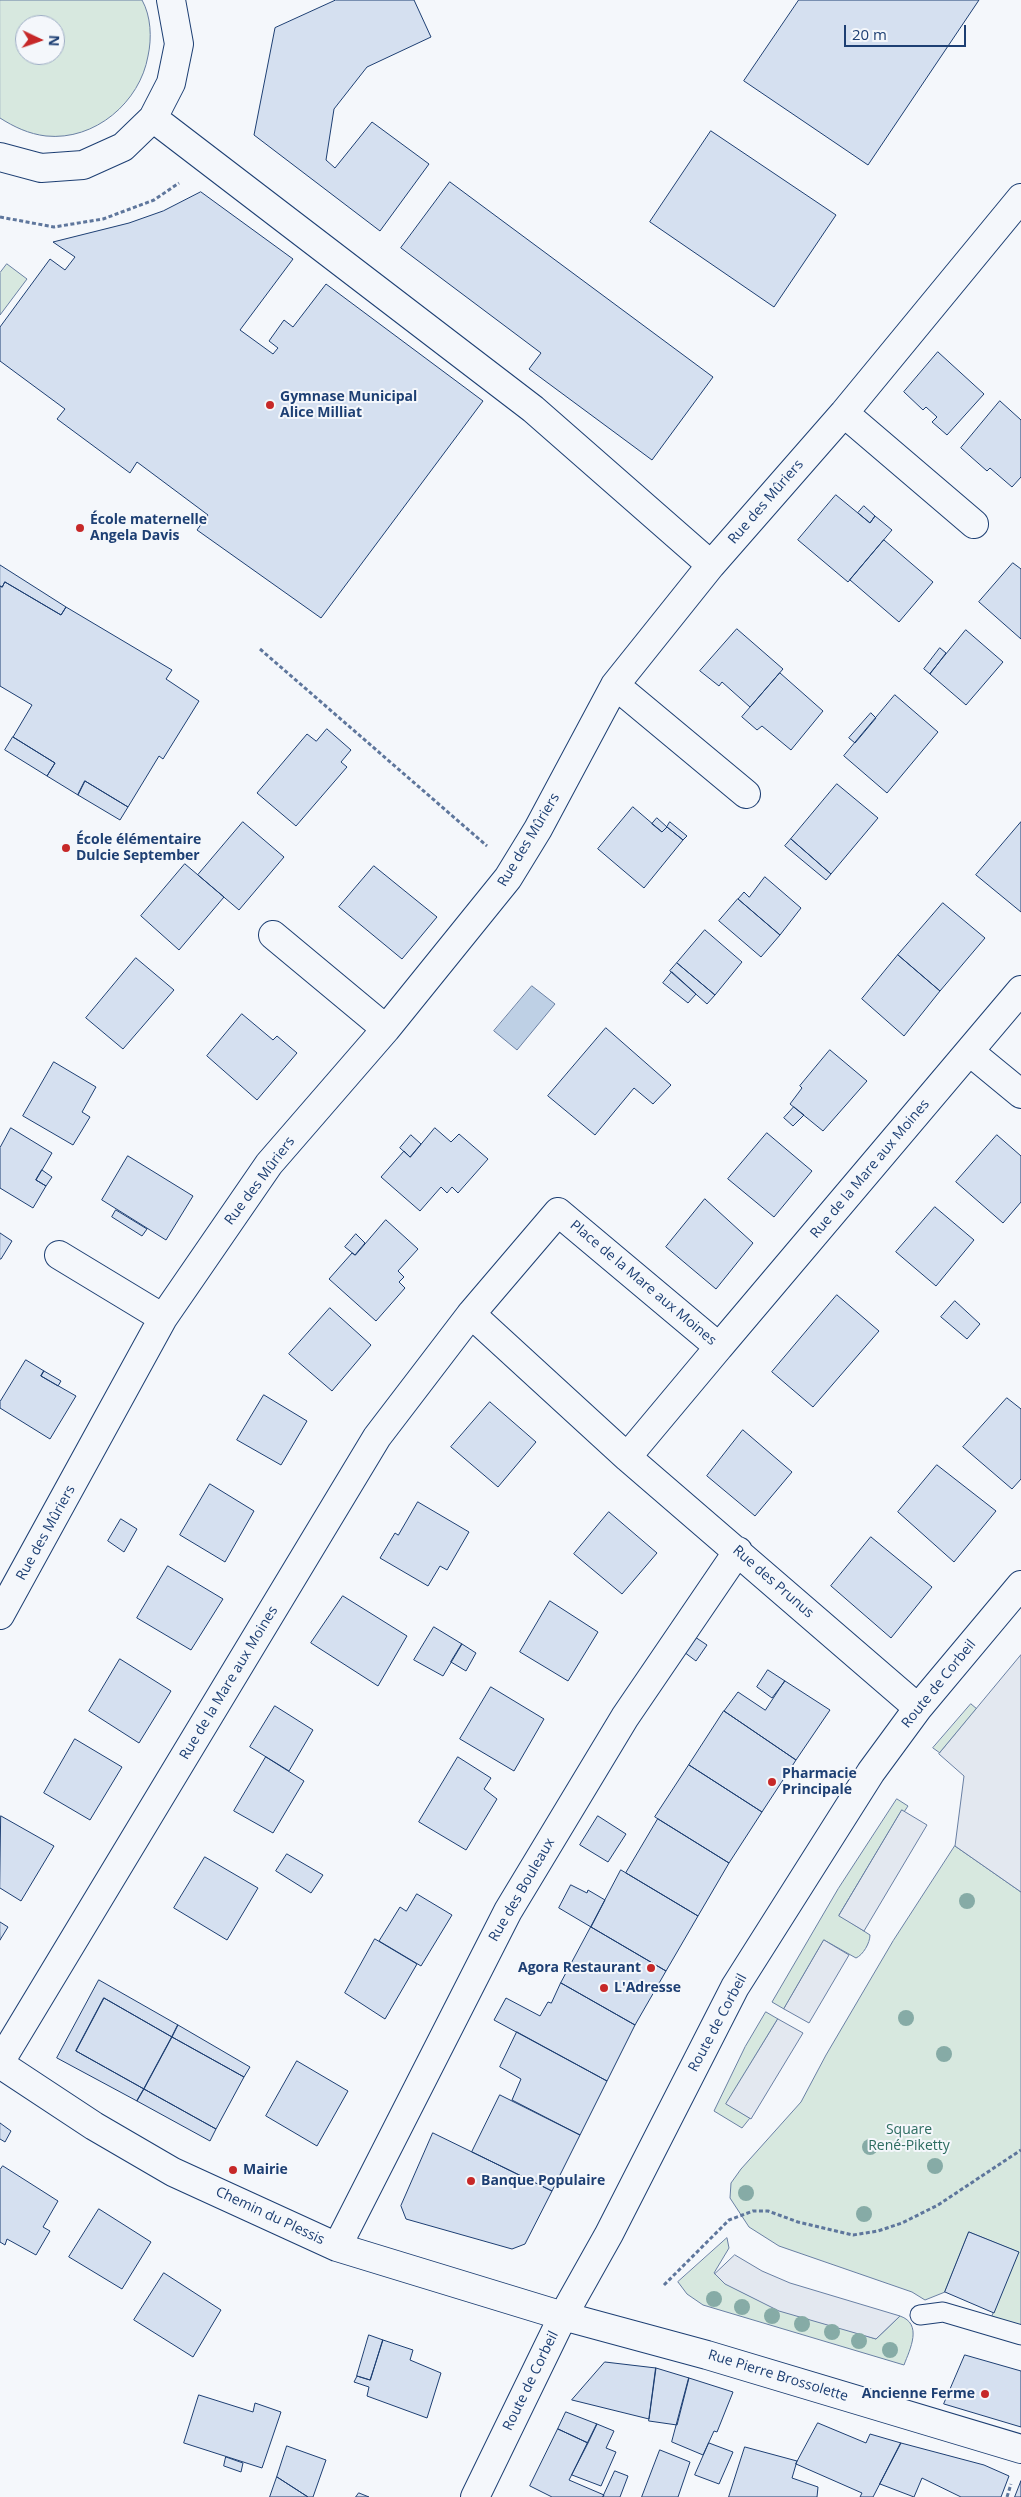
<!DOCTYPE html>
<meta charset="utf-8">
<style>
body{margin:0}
#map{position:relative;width:1021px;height:2497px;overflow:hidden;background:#f4f7fb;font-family:"Open Sans",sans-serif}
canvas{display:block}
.north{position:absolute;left:15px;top:15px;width:50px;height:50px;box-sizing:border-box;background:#f4f7fb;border:1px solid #9eadc5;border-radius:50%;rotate:93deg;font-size:14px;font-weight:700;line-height:20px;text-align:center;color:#1d3f73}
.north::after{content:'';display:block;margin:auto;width:18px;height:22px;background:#c62828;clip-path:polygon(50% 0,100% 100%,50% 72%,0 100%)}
.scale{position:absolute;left:844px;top:25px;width:122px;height:22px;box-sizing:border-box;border:2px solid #1d3f73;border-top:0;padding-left:6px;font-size:15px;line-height:18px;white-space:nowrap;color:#1d3f73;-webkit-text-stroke:4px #f4f7fb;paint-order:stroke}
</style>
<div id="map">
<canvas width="1021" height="2497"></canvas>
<div class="north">N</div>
<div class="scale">20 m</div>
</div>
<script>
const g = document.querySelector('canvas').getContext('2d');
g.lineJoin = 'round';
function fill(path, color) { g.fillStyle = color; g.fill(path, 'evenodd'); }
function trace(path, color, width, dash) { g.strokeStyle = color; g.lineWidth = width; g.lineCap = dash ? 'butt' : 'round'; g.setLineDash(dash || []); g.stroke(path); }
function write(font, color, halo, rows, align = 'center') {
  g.font = font + ' "Open Sans",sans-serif'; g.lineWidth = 4; g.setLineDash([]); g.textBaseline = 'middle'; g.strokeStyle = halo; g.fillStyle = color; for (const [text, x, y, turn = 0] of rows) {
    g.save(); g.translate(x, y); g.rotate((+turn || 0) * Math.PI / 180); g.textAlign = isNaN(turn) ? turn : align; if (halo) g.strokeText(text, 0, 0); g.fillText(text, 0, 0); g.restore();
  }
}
const green = new Path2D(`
 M0 0H142C151 16 152 38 148 56 140 102 95 141 46 136 29 134 14 127 0 118ZM25 25H55V55H25Z
 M7 264 27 279 0 315V273Z
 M971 1704 977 1709 940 1753 933 1748Z
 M897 1799 908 1806 904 1812 902 1810 839 1915 870 1935C870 1943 863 1955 856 1958L824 1940 784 2009 772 2002 838 1889Z
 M955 1846 1021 1892V2327L991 2318 1018 2252 969 2232 945 2292 925 2300 912 2292 779 2246 749 2227 730 2198 731 2183 741 2169 801 2102 826 2055 893 1941Z
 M766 2012 778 2019 727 2104 750 2118 742 2128 714 2111 745 2047Z
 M727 2238 729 2248 714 2273C750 2306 828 2323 876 2339L900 2316C923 2324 910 2349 904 2365L703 2305 687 2294 678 2282Z`);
const parking = new Path2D(`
 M1021 1655V1892L955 1846 964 1776 939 1754Z
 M902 1810 927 1825 864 1931 839 1916Z
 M824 1940 849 1955 809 2023 784 2009Z
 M778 2019 803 2033 751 2119 726 2104Z
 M735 2255 762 2271 790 2283 900 2316 876 2339 779 2311 725 2284 715 2274Z`);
const water = new Path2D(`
 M532 986 555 1004 517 1050 494 1031Z`);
const building = new Path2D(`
 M336 0H414L431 37 367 67 334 109 326 160 335 168 372 122 429 164 380 231 254 135 275 28Z
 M799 0H979L868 165 744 81Z
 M711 131 836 215 774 307 650 222Z
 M450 182 713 377 652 460 529 369 541 353 401 248Z
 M201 192 293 259 240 330 273 354 278 348 269 341 284 320 293 327 326 284 483 401 321 618 197 530 208 515 137 462 130 473 57 419 65 409 0 361V327L50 259 65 270 75 257 53 242 129 223 163 211Z
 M938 352 984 394 947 435 932 422 937 417 926 407 923 410 904 392Z
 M1000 401 1021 420V477L1012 487 990 468 987 471 961 448Z
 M836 495 870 523 875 516 892 530 848 582 798 540Z
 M864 506 875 516 870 523 858 513Z
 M884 540 933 582 899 622 850 580Z
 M1013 563 1021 569V639L979 602Z
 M0 565 66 607 61 615 5 582 2 587 0 586Z
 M5 582 61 615 66 607 172 670 166 679 199 701 163 759 159 756 128 807 85 781 78 795 47 776 55 763 13 737 32 705 0 686V586L2 587Z
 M737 629 783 669 750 707 722 682 719 686 700 671Z
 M966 630 1003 662 966 705 930 674Z
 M940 648 946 653 930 674 924 669Z
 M780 673 823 711 791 750 762 726 757 730 742 717Z
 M895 695 938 732 887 793 844 756Z
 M871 713 876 718 855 743 849 738Z
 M327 729 351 750 341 762 347 767 296 826 257 793 307 734 316 741Z
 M13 737 55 763 47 776 5 750Z
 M85 781 128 807 120 820 78 795Z
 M837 784 878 818 831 874 791 839Z
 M633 807 662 832 667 827 683 840 644 888 598 849Z
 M657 818 667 827 662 832 652 824Z
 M243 822 284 857 239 910 198 875Z
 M670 822 687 836 683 840 667 827Z
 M1021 822V912L976 875Z
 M791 839 831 874 826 880 785 846Z
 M185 864 224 897 179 950 141 916Z
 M374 866 437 917 402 959 339 907Z
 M765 877 801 908 780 935 738 899 744 892 749 897Z
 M738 899 780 935 761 957 719 921Z
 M943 903 985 938 940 991 898 955Z
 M705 930 742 962 715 995 677 963Z
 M898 955 940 991 904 1036 862 999Z
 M136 958 174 990 123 1049 86 1018Z
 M677 963 715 995 707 1004 670 971Z
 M672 972 696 994 688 1003 663 983Z
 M242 1014 273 1040 277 1036 297 1053 257 1100 207 1056Z
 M606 1028 671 1085 653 1104 634 1088 595 1135 548 1096Z
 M830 1050 867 1081 823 1131 790 1104 802 1088 800 1086Z
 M54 1062 96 1087 82 1112 90 1117 73 1145 23 1116Z
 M794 1107 804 1115 793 1126 784 1118Z
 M11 1128 52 1153 36 1180 46 1186 33 1208 0 1188V1148Z
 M435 1128 451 1142 459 1134 488 1159 458 1193 452 1187 447 1193 441 1187 420 1211 381 1177 404 1151 410 1157Z
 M767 1133 812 1171 774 1217 728 1179Z
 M411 1135 421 1144 410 1157 400 1148Z
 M997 1135 1021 1156V1202L1003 1223 956 1182Z
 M128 1156 193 1196 166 1240 102 1200Z
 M42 1170 52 1177 46 1186 36 1180Z
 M705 1199 753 1243 716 1289 666 1247Z
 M935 1207 974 1240 936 1286 896 1252Z
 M116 1210 147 1229 142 1236 112 1217Z
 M386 1220 418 1249 398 1271 404 1277 399 1282 405 1288 376 1321 329 1279 352 1253 355 1255Z
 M0 1233 12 1241 1 1259H0Z
 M356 1234 365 1243 355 1255 345 1247Z
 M837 1295 879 1331 813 1407 772 1372Z
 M955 1301 980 1324 967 1339 941 1317Z
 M330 1308 371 1345 332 1391 289 1354Z
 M26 1360 44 1371 41 1376 76 1396 50 1439 0 1408V1402Z
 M44 1371 61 1381 58 1386 41 1376Z
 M264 1395 307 1421 281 1465 237 1440Z
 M1007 1398 1021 1409V1479L1012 1489 963 1447Z
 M490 1402 536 1442 498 1487 451 1447Z
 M743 1430 792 1472 755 1516 707 1476Z
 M937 1465 996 1511 954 1562 898 1512Z
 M210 1484 254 1511 225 1562 180 1535Z
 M418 1502 469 1532 447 1570 440 1566 428 1586 380 1558 395 1533 398 1535Z
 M609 1512 657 1553 622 1594 574 1554Z
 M121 1519 137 1529 124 1552 108 1541Z
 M871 1537 932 1587 891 1638 831 1586Z
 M168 1566 223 1599 191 1650 137 1618Z
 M343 1596 407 1636 378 1686 311 1643Z
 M550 1601 598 1632 568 1681 520 1652Z
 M434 1627 462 1644 443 1676 414 1660Z
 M695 1637 707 1645 696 1661 684 1652Z
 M462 1644 476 1653 466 1671 451 1662Z
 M120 1659 171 1691 139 1743 89 1711Z
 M768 1670 785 1681 772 1698 757 1687Z
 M785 1681 830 1710 796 1760 724 1711 738 1692 765 1710Z
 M491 1687 544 1719 514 1771 460 1739Z
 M275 1706 313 1730 289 1771 250 1747Z
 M724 1711 796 1760 762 1812 689 1765Z
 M75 1739 122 1767 90 1820 44 1793Z
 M266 1757 304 1781 273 1833 234 1811Z
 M458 1757 491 1778 484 1789 497 1799 466 1850 419 1822Z
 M689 1765 762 1812 729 1863 655 1817Z
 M1 1816 54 1846 21 1901 0 1888Z
 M598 1816 626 1834 608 1862 580 1845Z
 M658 1819 729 1863 698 1916 626 1873Z
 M287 1854 323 1875 311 1893 276 1871Z
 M205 1857 258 1888 227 1940 174 1908Z
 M621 1870 698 1916 666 1971 591 1927Z
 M571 1885 587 1893 588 1890 605 1900 591 1927 559 1908Z
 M417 1894 452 1915 421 1966 379 1941 400 1907 406 1911Z
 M0 1922 8 1927 0 1940Z
 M591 1927 666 1971 635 2025 561 1983Z
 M375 1939 417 1964 385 2019 345 1993Z
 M99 1980 178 2025 172 2037 104 1998 76 2051 144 2089 137 2101 57 2058Z
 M561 1983 635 2025 607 2081 494 2020 506 1998 540 2016 548 2002 551 2003Z
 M104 1998 172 2037 144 2089 76 2051Z
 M178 2025 250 2067 244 2077 172 2037Z
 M517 2032 607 2081 580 2135 512 2100 521 2079 500 2067Z
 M172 2037 244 2077 216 2129 144 2089Z
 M297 2061 348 2091 317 2146 266 2116Z
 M144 2089 216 2129 210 2141 137 2101Z
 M500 2095 580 2135 552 2191 472 2152Z
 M0 2123 11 2131 5 2142 0 2139Z
 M433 2133 552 2191 525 2244 512 2249 406 2219 401 2206Z
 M3 2166 58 2201 43 2227 50 2231 36 2255 7 2239 5 2245 0 2242V2170Z
 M99 2209 151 2242 122 2289 69 2257Z
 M969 2232 1019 2252 994 2313 945 2292Z
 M164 2273 221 2310 193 2357 134 2320Z
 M369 2335 383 2340 370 2380 357 2376Z
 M383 2340 413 2350 410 2360 441 2373 427 2418 367 2396 369 2387 354 2382 357 2376 370 2380Z
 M965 2355 1021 2371V2427L944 2404Z
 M605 2362 656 2368 649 2419 572 2400Z
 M656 2368 689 2378 677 2425 649 2421Z
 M689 2378 733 2392 717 2432 714 2431 703 2455 672 2442Z
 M199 2395 253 2412 255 2403 281 2412 262 2468 184 2443Z
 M566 2412 597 2424 588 2443 558 2429Z
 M818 2423 866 2443 870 2434 901 2443 873 2497H860L862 2493 796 2464Z
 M597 2424 614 2431 606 2448 616 2452 601 2486 572 2475Z
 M558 2429 588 2443 569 2480 604 2495 603 2497H552L530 2486Z
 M709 2443 733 2452 719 2484 695 2475Z
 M901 2443 984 2465 1009 2476 1001 2497H961L922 2478 914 2497 880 2484Z
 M287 2446 326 2460 313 2497H308L277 2477Z
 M745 2447 797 2461 792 2478 818 2487 817 2497H729Z
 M660 2450 690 2462 678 2497H642Z
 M226 2457 243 2463 241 2472 224 2466Z
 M615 2471 628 2476 620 2497H603Z
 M277 2477 308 2497H270Z
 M1021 2481V2497H1015Z
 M359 2493 369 2497H356Z`);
const path = new Path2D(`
 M0 217 54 227 103 219 154 200 179 183
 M260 649 487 846
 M664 2285 729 2220 753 2211H768L798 2222 853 2235 878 2231 902 2223 938 2205 1021 2150
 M1007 2497 1011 2484`);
const service = new Path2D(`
 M920 2315 943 2312 1021 2335`);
const minor = new Path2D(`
 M153 118 533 409 711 565
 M0 157 41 168 83 165 123 147 153 118 171 83 179 44 171 0
 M844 413 974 524
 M615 685 746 794
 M273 935 386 1029
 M970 1052 1021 1094
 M59 1255 163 1318
 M719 1347 1021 990
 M627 1457 918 1708
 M0 1615 163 1318 269 1164 386 1029 508 878 538 829 615 685 711 565 844 413 1021 198
 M0 2062 377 1437 471 1314 558 1212 719 1347 627 1457 471 1314
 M0 2064 94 2126 173 2172 337 2247 563 2316 707 2355 1021 2449
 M337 2247 508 1911 625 1717 738 1551
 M475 2497 563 2316 609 2234 735 1987 871 1772 918 1708 1021 1585`);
const trees = [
 [967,1901],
 [906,2018],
 [944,2054],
 [870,2147],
 [935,2166],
 [746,2193],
 [864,2214],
 [714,2299],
 [742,2307],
 [772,2316],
 [802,2324],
 [832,2332],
 [859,2341],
 [890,2350]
];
const markers = [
 [270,405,5,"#c62828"],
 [80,528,5,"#c62828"],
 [66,848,5,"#c62828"],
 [772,1782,5,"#c62828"],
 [651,1968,5,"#c62828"],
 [604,1988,5,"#c62828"],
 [233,2170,5,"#c62828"],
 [471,2181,5,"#c62828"],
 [985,2394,5,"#c62828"]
];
const poiNames = [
 ["Gymnase Municipal",280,397],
 ["Alice Milliat",280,413],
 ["École maternelle",90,520],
 ["Angela Davis",90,536],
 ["École élémentaire",76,840],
 ["Dulcie September",76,856],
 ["Pharmacie",782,1774],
 ["Principale",782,1790],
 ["Agora Restaurant",641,1968,"right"],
 ["L'Adresse",614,1988],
 ["Mairie",243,2170],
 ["Banque Populaire",481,2181],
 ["Ancienne Ferme",975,2394,"right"]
];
const streetNames = [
 ["Rue des Mûriers",766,502,-49],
 ["Rue des Mûriers",529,840,-59],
 ["Rue de la Mare aux Moines",870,1169,-50],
 ["Rue des Mûriers",260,1181,-53],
 ["Place de la Mare aux Moines",643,1283,40],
 ["Rue des Mûriers",46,1533,-61],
 ["Rue des Prunus",773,1582,41],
 ["Rue de la Mare aux Moines",229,1683,-59],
 ["Route de Corbeil",939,1684,-51],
 ["Rue des Bouleaux",522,1890,-60],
 ["Route de Corbeil",718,2023,-62],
 ["Chemin du Plessis",270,2216,25],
 ["Rue Pierre Brossolette",778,2376,17],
 ["Route de Corbeil",531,2381,-64]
];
const parkNames = [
 ["Square",909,2130],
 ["René-Piketty",909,2146]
];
fill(green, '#d7e8df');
trace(green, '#687fa3', 1);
fill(parking, '#e3e8f0');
trace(parking, '#687fa3', 1);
fill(water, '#bed0e5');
trace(water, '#687fa3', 1);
fill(building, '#d5e0f0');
trace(building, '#1d3f73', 1);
trace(service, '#1d3f73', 21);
trace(minor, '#1d3f73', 30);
trace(path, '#5e769c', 3, [4, 2.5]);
trace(service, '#f4f7fb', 19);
trace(minor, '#f4f7fb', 28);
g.fillStyle = '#86aba6';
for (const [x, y] of trees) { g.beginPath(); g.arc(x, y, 8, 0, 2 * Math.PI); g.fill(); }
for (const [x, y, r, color] of markers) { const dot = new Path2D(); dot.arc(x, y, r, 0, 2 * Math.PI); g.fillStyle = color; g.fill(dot); trace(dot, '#f4f7fb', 2); }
write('bold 14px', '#1d3f73', '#f4f7fb', poiNames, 'left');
write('14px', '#1d3f73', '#f4f7fb', streetNames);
write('14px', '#2c6c60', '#f4f7fb', parkNames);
</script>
